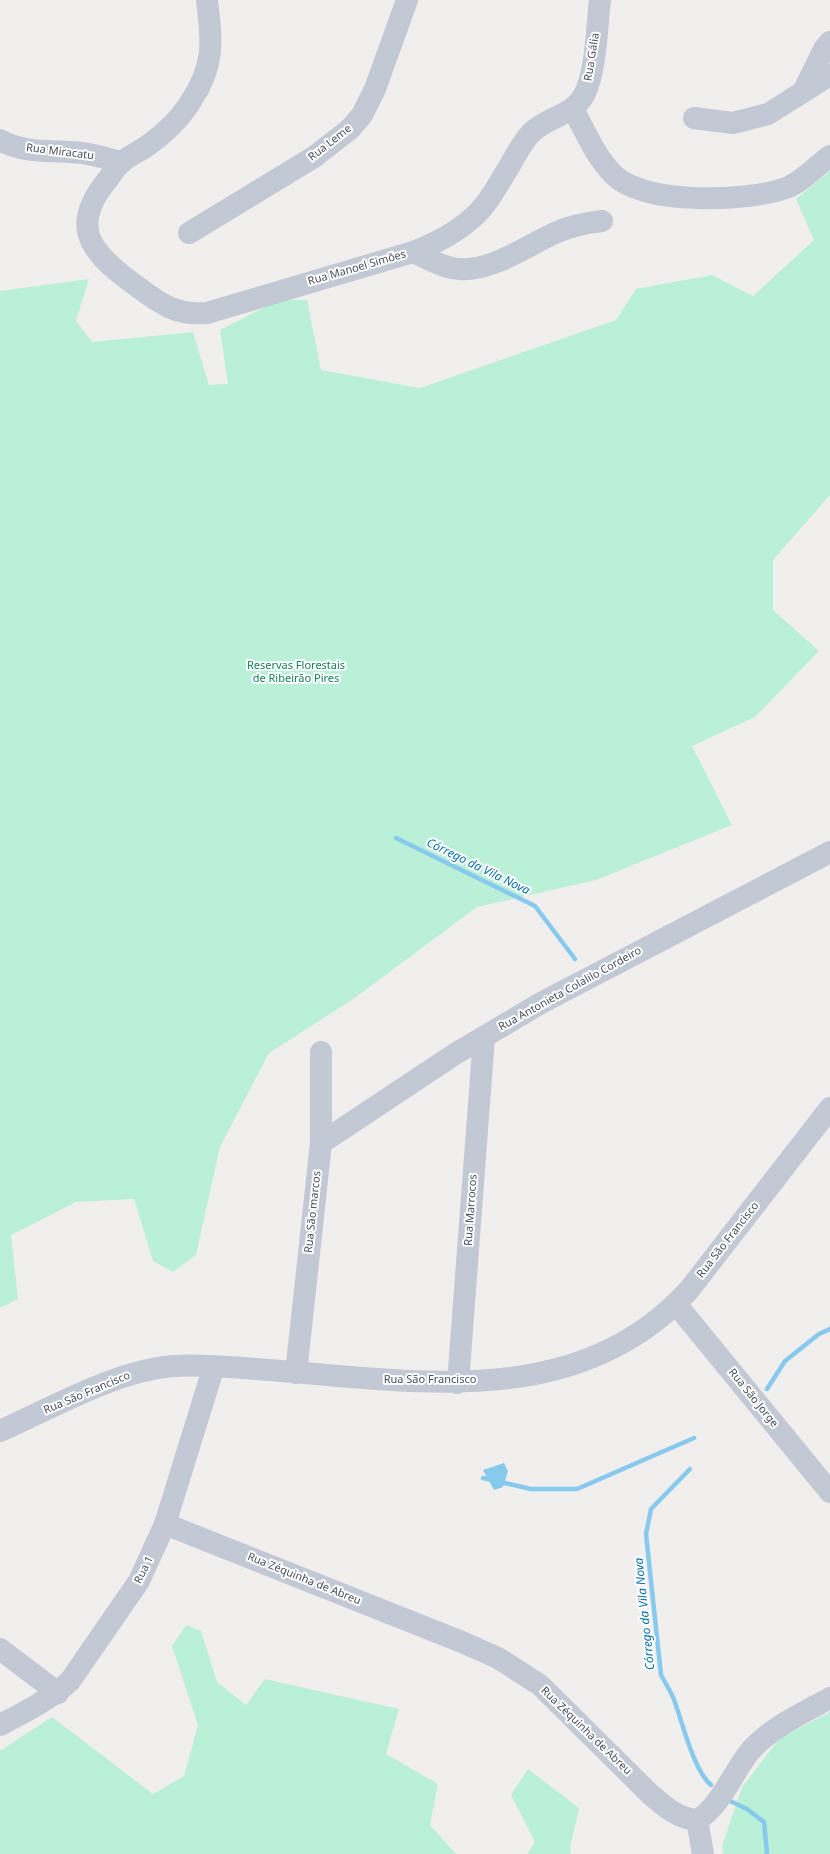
<!DOCTYPE html>
<meta charset="utf-8">
<style>
body{margin:0}
canvas{display:block;background:#f1efee}
</style>
<canvas width="830" height="1854"></canvas>
<script>
const g = document.querySelector('canvas').getContext('2d');
g.lineJoin = 'round';
function fill(path, color) { g.fillStyle = color; g.fill(path, 'evenodd'); }
function trace(path, color, width, dash) { g.strokeStyle = color; g.lineWidth = width; g.lineCap = dash ? 'butt' : 'round'; g.setLineDash(dash || []); g.stroke(path); }
function write(font, color, halo, rows, align = 'center') {
  g.font = font + ' "Noto Sans",sans-serif'; g.lineWidth = 4; g.setLineDash([]); g.textBaseline = 'middle'; g.strokeStyle = halo; g.fillStyle = color; for (const [text, x, y, turn = 0] of rows) {
    g.save(); g.translate(x, y); g.rotate((+turn || 0) * Math.PI / 180); g.textAlign = isNaN(turn) ? turn : align; if (halo) g.strokeText(text, 0, 0); g.fillText(text, 0, 0); g.restore();
  }
}
const green = new Path2D(`
 M830 171V495L773 560V610L819 651 755 717 692 746 732 825 596 880 477 907 352 1000 269 1053 220 1147 196 1255 173 1272 153 1261 134 1199 76 1202 11 1235 18 1299 0 1308V291L89 279 76 321 92 342 193 332 209 385 228 384 220 330 279 300H307L321 370 420 388 616 320 636 289 712 275 753 296 814 240 796 199Z
 M186 1625 201 1631 217 1682 246 1705 265 1679 399 1709 386 1754 438 1784 430 1825 456 1854H0V1751L52 1717 153 1794 184 1776 198 1725 172 1646Z
 M830 1712V1854H723L722 1846 742 1787 780 1738Z
 M528 1769 579 1808 570 1848 571 1854H527L535 1842 511 1795Z`);
const water = new Path2D(`
 M504 1463 508 1471 503 1487 494 1490 483 1470Z`);
const stream = new Path2D(`
 M396 838 535 906 575 959
 M767 1389 785 1361 819 1334 830 1329
 M690 1469 651 1509 646 1534 661 1675C665 1682 669 1689 673 1697 682 1720 693 1770 711 1785
 M483 1478 531 1489H577L694 1438
 M730 1801 747 1809 764 1822 767 1854`);
const minor = new Path2D(`
 M207 0C212 41 215 65 191 101 181 118 163 135 147 146 139 152 128 156 121 163 116 167 112 174 108 179 70 225 88 250 131 282 157 301 173 316 207 313L413 252C434 244 454 234 471 219 485 208 495 190 504 175 513 161 521 143 532 132 549 116 575 115 585 93 596 71 597 25 600 0
 M803 92 824 49 830 42
 M573 109C585 131 596 158 615 176 647 205 747 202 786 188 802 182 816 166 830 156
 M694 118 733 123 768 114 830 75
 M0 140C24 154 56 150 82 153 96 155 109 159 122 162
 M189 233 314 157 350 129 362 115 375 89 407 0
 M413 252C427 258 443 268 459 269 491 272 526 246 555 233 570 226 585 223 602 221
 M321 1143 455 1054 541 1003 830 852
 M676 1304 830 1492
 M296 1373 321 1143V1052
 M458 1383 484 1037
 M0 1431C52 1408 117 1370 174 1366 205 1364 238 1368 269 1370 416 1381 577 1412 689 1290L830 1108
 M165 1524 462 1642 498 1658 540 1685 650 1794C665 1807 677 1818 697 1820 720 1808 734 1770 751 1750 772 1727 803 1713 830 1698
 M0 1649 58 1693
 M0 1725C25 1712 49 1700 70 1681L139 1581 165 1524 214 1366
 M697 1820 703 1854`);
const streetNames = [
 ["Rua Gália",592,57,-81],
 ["Rua Leme",330,143,-38],
 ["Rua Miracatu",60,152,7],
 ["Rua Manoel Simões",357,268,-16],
 ["Rua Antonieta Colalilo Cordeiro",570,989,-29],
 ["Rua Marrocos",471,1210,-86],
 ["Rua São marcos",313,1212,-84],
 ["Rua São Francisco",728,1240,-52],
 ["Rua São Francisco",430,1380],
 ["Rua São Francisco",87,1393,-23],
 ["Rua São Jorge",753,1398,51],
 ["Rua 1",144,1570,-64],
 ["Rua Zéquinha de Abreu",304,1579,22],
 ["Rua Zéquinha de Abreu",586,1731,44]
];
const parkNames = [
 ["Reservas Florestais",296,666],
 ["de Ribeirão Pires",296,679]
];
const waterNames = [
 ["Córrego da Vila Nova",478,867,26],
 ["Córrego da Vila Nova",645,1614,-96]
];
fill(green, '#bbf0d8');
fill(water, '#87caee');
trace(stream, '#87caee', 4.5);
trace(minor, '#c2c8d4', 22);
write('11px', '#464f5d', '#fff', streetNames);
write('11px', '#14805a', '#fff', parkNames);
write('italic 12px', '#0872ae', '#fff', waterNames);
</script>
